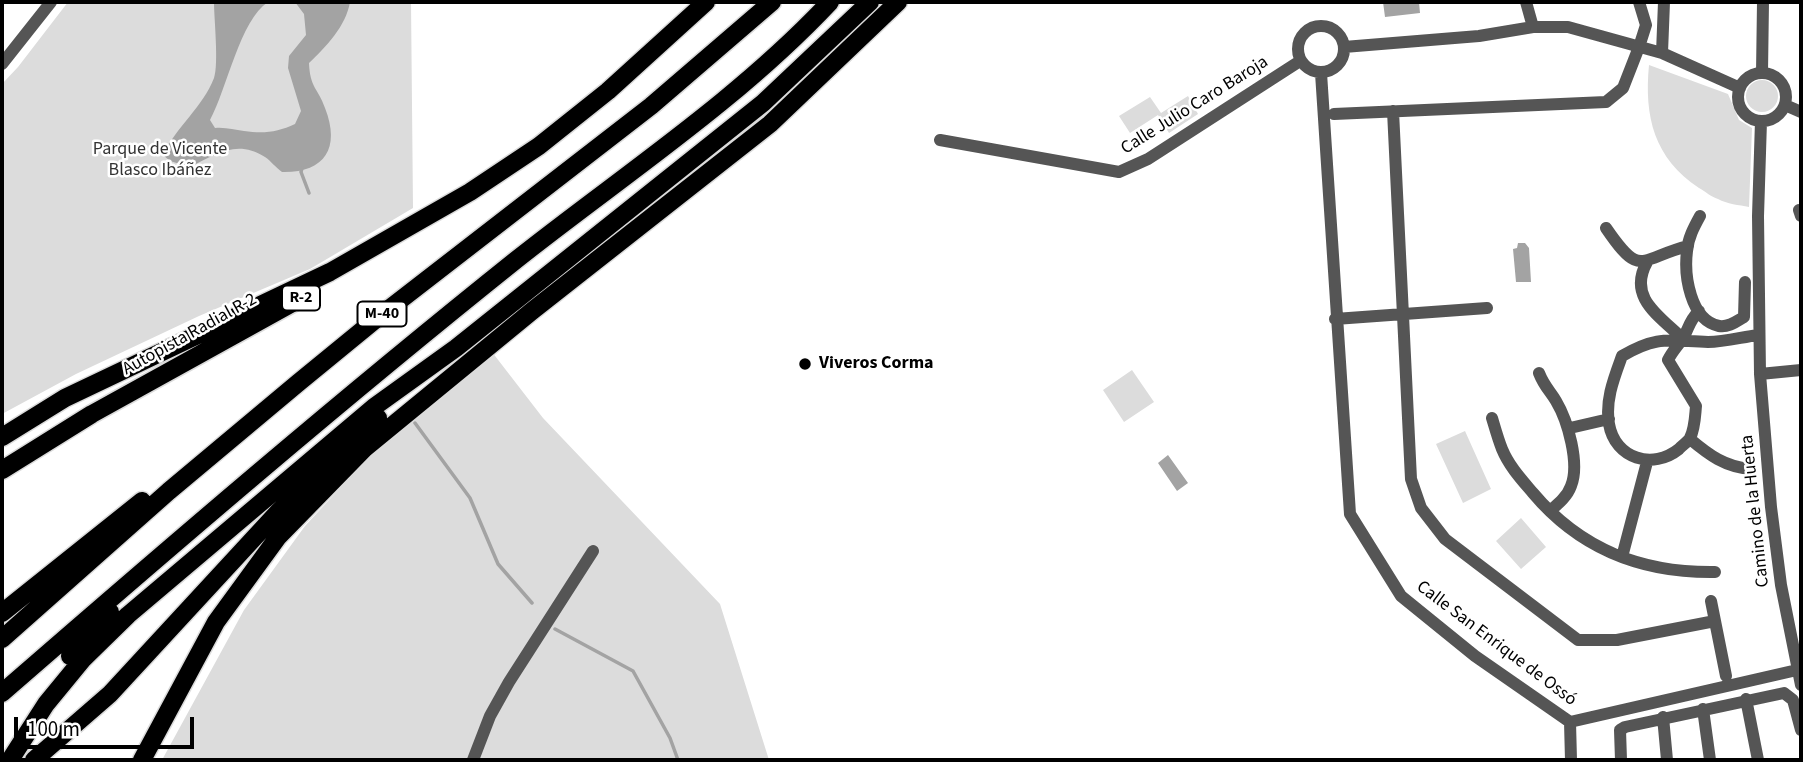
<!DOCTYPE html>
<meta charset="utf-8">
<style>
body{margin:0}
#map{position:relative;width:1803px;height:762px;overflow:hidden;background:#fff;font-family:"Source Sans 3",sans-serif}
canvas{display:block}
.frame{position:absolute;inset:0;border:4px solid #000;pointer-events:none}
.scale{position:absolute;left:14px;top:717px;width:180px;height:32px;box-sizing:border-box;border:4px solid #000;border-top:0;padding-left:9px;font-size:21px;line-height:24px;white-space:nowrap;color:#000;-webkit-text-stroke:5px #fff;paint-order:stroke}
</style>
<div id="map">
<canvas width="1803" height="762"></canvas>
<div class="frame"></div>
<div class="scale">100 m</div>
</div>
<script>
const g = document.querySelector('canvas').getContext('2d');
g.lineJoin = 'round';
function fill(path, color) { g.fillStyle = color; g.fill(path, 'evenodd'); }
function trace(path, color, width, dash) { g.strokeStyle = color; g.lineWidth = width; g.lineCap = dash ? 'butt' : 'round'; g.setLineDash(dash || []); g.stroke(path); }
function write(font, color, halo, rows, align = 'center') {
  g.font = font + ' "Source Sans 3",sans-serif'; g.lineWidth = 5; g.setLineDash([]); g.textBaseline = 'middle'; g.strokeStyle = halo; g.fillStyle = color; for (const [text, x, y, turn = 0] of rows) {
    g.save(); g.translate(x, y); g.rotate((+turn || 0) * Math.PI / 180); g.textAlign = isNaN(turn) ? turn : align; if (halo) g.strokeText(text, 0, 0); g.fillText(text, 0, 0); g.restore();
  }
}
const green = new Path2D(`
 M68 2H411L413 208 310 269 199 316 76 374 2 414V84L18 67Z
 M1649 65 1728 94 1739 120 1752 128 1749 207C1739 205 1727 204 1718 199 1711 197 1705 191 1699 188 1654 158 1644 117 1649 65Z
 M1746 96a16 16 0 1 1 32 0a16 16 0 1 1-32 0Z
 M1188 96 1198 114 1169 133 1158 115 1130 133 1119 116 1150 97 1161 113Z
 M492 352 543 418 720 604 769 760H162L244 610 305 526 388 436Z
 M1132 370 1154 402 1124 422 1103 390Z
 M1465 431 1491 489 1463 503 1436 444Z
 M1521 518 1546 547 1521 569 1496 541Z`);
const water = new Path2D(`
 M214 2H268C240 20 227 89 210 120L215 128C226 127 234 130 244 131 264 134 278 132 295 124L301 111 288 68 289 56 306 35 304 14 295 2H350C346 26 326 47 309 63 310 88 318 88 325 108 341 149 324 173 282 172 275 167 271 161 265 157 237 139 216 154 190 167L170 161 163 155C176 127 203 107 214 78 219 64 214 19 214 2Z
 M1383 2H1419L1420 13 1385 17Z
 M1518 243H1525L1529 248 1531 282H1516L1513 249 1517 248Z
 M1168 455 1188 483 1177 491 1158 463Z`);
const stream = new Path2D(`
 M302 168 301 172 309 193
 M415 423 470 498 498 564 532 603
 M555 629 633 671 670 738 678 760`);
const minor = new Path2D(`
 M1526 2 1533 27
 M1298 49a23 23 0 1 1 46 0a23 23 0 1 1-46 0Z
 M1344 47 1479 36 1533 27H1568L1662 53 1740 88
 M1662 53 1664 2
 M2 64 51 2
 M1321 73 1350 514 1401 596 1475 656 1570 722
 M1762 73 1763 2
 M1738 97a24 24 0 1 1 48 0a24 24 0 1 1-48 0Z
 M1785 105 1801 112
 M1393 111 1411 479 1421 508 1445 539 1578 640H1617L1715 621
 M1334 114 1606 102 1623 88 1639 47 1646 25 1639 2
 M1761 121 1758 216 1760 374 1771 507 1781 585 1801 685
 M940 140 1119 172 1148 159 1300 61
 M1799 210 1801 216
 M1700 216C1694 227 1688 238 1687 251 1684 275 1690 320 1719 326 1728 328 1737 321 1744 317L1745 282
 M1606 228C1641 279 1638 259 1688 246
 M1647 262C1627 298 1660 316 1683 339
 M1699 311C1687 323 1689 331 1681 341 1676 348 1672 352 1668 360L1696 406C1695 416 1695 428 1690 438 1688 442 1682 445 1679 449 1653 470 1615 459 1609 424 1605 400 1614 378 1622 356 1658 335 1669 341 1708 342 1725 342 1742 337 1758 335
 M1335 319 1487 308
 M1539 373C1544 386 1550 391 1556 401 1568 421 1580 464 1571 486 1567 497 1558 504 1550 511
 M1760 374 1801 370
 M1492 418C1495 428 1498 439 1502 449 1509 466 1521 479 1533 493 1581 550 1642 573 1715 572
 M1570 428 1609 419
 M1690 439C1709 455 1725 467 1751 469
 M1622 557 1647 462
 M1711 601 1726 676
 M1746 699 1758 760
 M1703 709 1710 760
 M1663 717 1667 760
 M1570 722 1797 670
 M1570 722 1571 760
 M473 760 490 716 509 682 593 551
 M1621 760 1620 730 1625 727 1784 693 1793 700 1801 730`);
const highway = new Path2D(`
 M2 437 65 398 330 272 470 192 539 146 608 91 706 2
 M2 470 92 414 307 295
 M2 613 142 501
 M2 639 169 491 298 383 381 315 651 106 772 2
 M70 656 110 612
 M2 693C171 546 341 400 516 260 622 176 737 101 830 2
 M10 760 46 704 83 659 128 615 374 407 456 348 763 103 870 2
 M34 760 110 694 278 512 378 418
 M142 760 216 622 278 537 365 448 532 311 770 124 898 2`);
const markers = [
 [805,364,7,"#000"]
];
const shields = [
 [301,298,38],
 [382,314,49]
];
const shieldNames = [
 ["R-2",301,298],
 ["M-40",382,314]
];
const streetNames = [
 ["Calle Julio Caro Baroja",1195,106,-32],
 ["Autopista Radial R-2",190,335,-29],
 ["Camino de la Huerta",1756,511,-96],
 ["Calle San Enrique de Ossó",1496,644,37]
];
const parkNames = [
 ["Parque de Vicente",160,150],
 ["Blasco Ibáñez",160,171]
];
const poiNames = [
 ["Viveros Corma",819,364]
];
fill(green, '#dcdcdc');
fill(water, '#a3a3a3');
trace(stream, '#a3a3a3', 3.5);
trace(highway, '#dbdbdb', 21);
trace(minor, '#555', 12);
trace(highway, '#000', 18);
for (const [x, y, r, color] of markers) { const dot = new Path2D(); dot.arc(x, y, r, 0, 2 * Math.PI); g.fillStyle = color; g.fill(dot); trace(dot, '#fff', 2.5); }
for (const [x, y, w] of shields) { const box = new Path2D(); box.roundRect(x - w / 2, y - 12.5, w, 25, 5); g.fillStyle = '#fff'; g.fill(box); trace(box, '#000', 2); }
write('bold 16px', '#000', null, shieldNames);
write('18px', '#000', '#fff', streetNames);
write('18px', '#333', '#fff', parkNames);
write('bold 18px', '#000', '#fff', poiNames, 'left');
</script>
